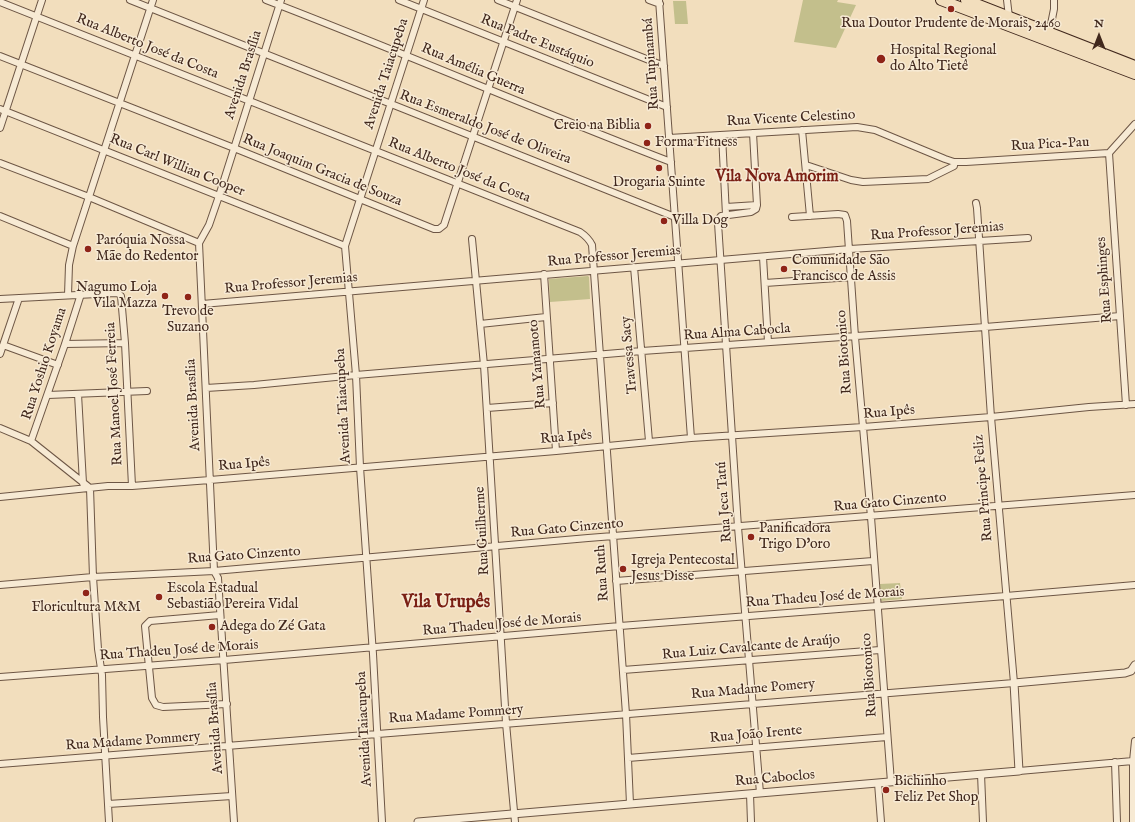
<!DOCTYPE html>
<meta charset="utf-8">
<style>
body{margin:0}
#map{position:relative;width:1135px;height:822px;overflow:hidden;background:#f2debd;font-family:"IM FELL English",serif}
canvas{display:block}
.north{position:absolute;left:1079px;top:16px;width:40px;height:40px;-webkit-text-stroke:3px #f7ead4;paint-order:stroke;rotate:0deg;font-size:11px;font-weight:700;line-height:16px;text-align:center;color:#41281d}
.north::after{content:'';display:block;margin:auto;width:14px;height:18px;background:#41281d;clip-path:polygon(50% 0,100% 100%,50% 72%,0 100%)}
</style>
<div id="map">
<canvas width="1135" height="822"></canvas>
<div class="north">N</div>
</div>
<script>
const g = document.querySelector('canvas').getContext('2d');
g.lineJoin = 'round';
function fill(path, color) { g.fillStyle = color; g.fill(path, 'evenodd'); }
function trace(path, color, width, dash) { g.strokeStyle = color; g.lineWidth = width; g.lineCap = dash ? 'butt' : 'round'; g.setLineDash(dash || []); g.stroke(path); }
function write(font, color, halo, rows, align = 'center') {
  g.font = font + ' "IM FELL English",serif'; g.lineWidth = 3; g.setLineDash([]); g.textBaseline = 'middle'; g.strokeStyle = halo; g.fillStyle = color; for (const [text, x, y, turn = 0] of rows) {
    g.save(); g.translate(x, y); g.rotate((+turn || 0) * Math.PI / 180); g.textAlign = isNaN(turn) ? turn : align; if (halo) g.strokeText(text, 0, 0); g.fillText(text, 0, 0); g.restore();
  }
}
const green = new Path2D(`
 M803 0H838L837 2 856 5 836 48 794 42Z
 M673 1H686L688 24H675Z
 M588 276 589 277 590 299 550 302 549 279Z
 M900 583 902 599 881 601 880 584Z`);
const minor = new Path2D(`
 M130 0 675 217
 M266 0C402 52 535 110 671 162
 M399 0 667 107
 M498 0 664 66
 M649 0 660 4
 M659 0 691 438
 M1007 0 1009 17
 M0 2 580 232C586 236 589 239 592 245L626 714 630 804
 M1049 34 1054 9V0
 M0 56 234 148 434 229H439L444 225 517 0
 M0 109 345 246
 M0 128 42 0
 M802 130 810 216
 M753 133 757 205 756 209 751 212 721 216 718 220V223L738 527 760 793
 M722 135 726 215
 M669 138 857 127 875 130 945 159 954 162H966L1109 153 1135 124
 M1109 153 1126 405
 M0 163 89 197 199 243
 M806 165 851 180 863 182 928 179 954 166V162
 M726 207 757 205
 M0 216 73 246
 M792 217 838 214 845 215 847 221 855 337 871 517 891 782
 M472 239 484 365 506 723 515 822
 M763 257 768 342
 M634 267 649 441
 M544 274 556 451
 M765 283 852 277
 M68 295 69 265 73 246 153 0
 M0 299 116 293 119 294 121 296 125 343 132 486
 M202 304 850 249 1028 238
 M480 324 546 317
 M65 344 125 343
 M3 345 58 365
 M0 354 19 298
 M206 388 254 385 356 375 642 351 985 327 1120 316
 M78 394 83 483
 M48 395 147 391
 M487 408 553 403
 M0 428 31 441 90 488 93 577 98 649 102 675 103 717 109 822
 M31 441 65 344 81 294
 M0 497 108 486H132L210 480 556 451 691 438 863 427 991 417 1089 407 1135 404
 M616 581 873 561
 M0 585 93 577 214 571 588 538 1135 495
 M220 615 150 621 145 626 152 698 156 705 163 707 227 704
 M623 670 880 650
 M0 677 224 660 620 626 1006 596 1135 585
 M628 758 887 737
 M1115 762 1117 822
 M0 764C338 739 676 709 1014 683L991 417 977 208 976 203
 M1019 771 1133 761
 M981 774 983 822
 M878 783 881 822
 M750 794 751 822
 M108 804 232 796
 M234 822 218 578 214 571 199 243 209 225 219 196 281 0
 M382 822 373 654 360 467 356 375 345 246 424 0
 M1133 822V761L1135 741`);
const tertiary = new Path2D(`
 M418 822 1019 771 1014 683 1125 673 1131 671 1135 665`);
const trunk = new Path2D(`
 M941 0 1135 74
 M966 0 1135 66`);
const markers = [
 [951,9,4,"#8f2418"],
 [881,59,5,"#8f2418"],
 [648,126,4,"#8f2418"],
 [647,143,4,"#8f2418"],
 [659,168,4,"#8f2418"],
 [664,221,4,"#8f2418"],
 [88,249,4,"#8f2418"],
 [784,269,4,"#8f2418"],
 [165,296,4,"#8f2418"],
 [188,297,4,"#8f2418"],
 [751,537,4,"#8f2418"],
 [623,569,4,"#8f2418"],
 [86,593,4,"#8f2418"],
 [159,597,4,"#8f2418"],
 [212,627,4,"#8f2418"],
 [886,790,4,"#8f2418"]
];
const poiNames = [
 ["Rua Doutor Prudente de Morais, 2460",951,24,"center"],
 ["Hospital Regional",890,51],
 ["do Alto Tietê",890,67],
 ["Creio na Biblia",640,126,"right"],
 ["Forma Fitness",655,143],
 ["Drogaria Suinte",659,183,"center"],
 ["Villa Dog",672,221],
 ["Paróquia Nossa",96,241],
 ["Mãe do Redentor",96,257],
 ["Comunidade São",792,261],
 ["Francisco de Assis",792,277],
 ["Nagumo Loja",157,288,"right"],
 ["Vila Mazza",157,304,"right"],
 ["Trevo de",188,312,"center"],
 ["Suzano",188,328,"center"],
 ["Panificadora",759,529],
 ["Trigo D'oro",759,545],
 ["Igreja Pentecostal",631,561],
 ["Jesus Disse",631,577],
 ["Escola Estadual",167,589],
 ["Sebastião Pereira Vidal",167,605],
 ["Floricultura M&M",86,608,"center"],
 ["Adega do Zé Gata",220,627],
 ["Bichinho",894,782],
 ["Feliz Pet Shop",894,798]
];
const streetNames = [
 ["Rua Padre Eustáquio",537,42,22],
 ["Rua Alberto José da Costa",147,47,22],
 ["Rua Tupinambá",652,64,-94],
 ["Rua Amélia Guerra",473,70,23],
 ["Avenida Taiacupeba",387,74,-72],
 ["Avenida Brasília",244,75,-72],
 ["Rua Vicente Celestino",791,119,-3],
 ["Rua Esmeraldo José de Oliveira",485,128,21],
 ["Rua Pica-Pau",1050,145,-3],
 ["Rua Carl Willian Cooper",177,166,22],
 ["Rua Joaquim Gracia de Souza",322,171,22],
 ["Rua Alberto José da Costa",459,171,22],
 ["Rua Professor Jeremias",937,232,-4],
 ["Rua Professor Jeremias",614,257,-5],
 ["Rua Esphinges",1105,280,-94],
 ["Rua Professor Jeremias",291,284,-5],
 ["Rua Alma Cabocla",737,333,-4],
 ["Rua Biotonico",845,352,-94],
 ["Travessa Sacy",630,355,-95],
 ["Rua Yoshio Koyama",45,364,-72],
 ["Rua Yamamoto",538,364,-95],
 ["Rua Manoel José Ferreia",115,394,-93],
 ["Avenida Brasília",194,405,-93],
 ["Avenida Taiacupeba",344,406,-93],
 ["Rua Ipês",889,413,-5],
 ["Rua Ipês",566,438,-5],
 ["Rua Ipês",244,465,-5],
 ["Rua Principe Feliz",984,488,-95],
 ["Rua Jeca Tatú",725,502,-94],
 ["Rua Gato Cinzento",890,503,-5],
 ["Rua Gato Cinzento",567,529,-5],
 ["Rua Guilherme",483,531,-93],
 ["Rua Gato Cinzento",244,556,-4],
 ["Rua Ruth",603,573,-94],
 ["Rua Thadeu José de Morais",825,598,-4],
 ["Rua Thadeu José de Morais",502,625,-5],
 ["Rua Luiz Cavalcante de Araújo",751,648,-5],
 ["Rua Thadeu José de Morais",179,651,-4],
 ["Rua Biotonico",870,675,-94],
 ["Rua Madame Pomery",753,690,-5],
 ["Rua Madame Pommery",456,715,-4],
 ["Avenida Brasília",216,728,-94],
 ["Avenida Taiacupeba",365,729,-93],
 ["Rua João Irente",756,735,-5],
 ["Rua Madame Pommery",133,742,-4],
 ["Rua Caboclos",775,779,-5]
];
const quarterNames = [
 ["Vila Nova Amorim",777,178]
];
const districtNames = [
 ["Vila Urupês",446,603]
];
fill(green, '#c3bf8c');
trace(minor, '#6d5645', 8);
trace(tertiary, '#6d5645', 9);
trace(trunk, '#41281d', 12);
trace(minor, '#f7ead4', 6);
trace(tertiary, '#f7ead4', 7);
trace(trunk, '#f2debd', 10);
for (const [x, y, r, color] of markers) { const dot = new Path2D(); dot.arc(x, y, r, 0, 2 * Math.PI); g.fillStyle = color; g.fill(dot); trace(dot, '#f7ead4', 1.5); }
write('14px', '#41281d', '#f7ead4', poiNames, 'left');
write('14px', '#41281d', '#f7ead4', streetNames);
write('bold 16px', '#7a1f14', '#f7ead4', quarterNames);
write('bold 18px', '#7a1f14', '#f7ead4', districtNames);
</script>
